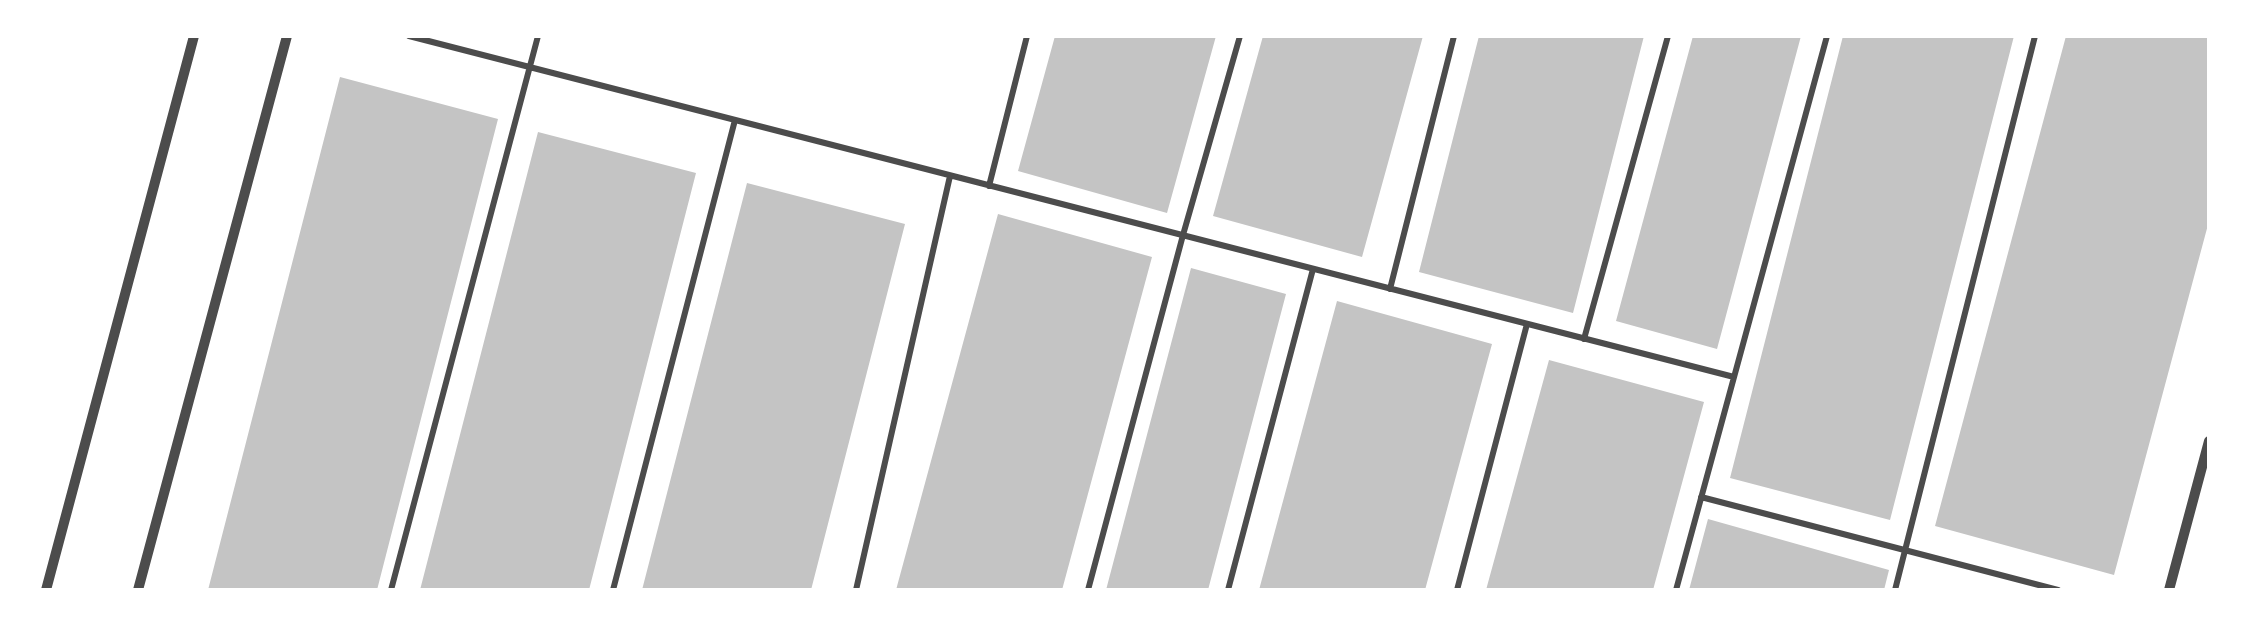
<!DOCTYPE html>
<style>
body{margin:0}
#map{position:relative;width:2245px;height:626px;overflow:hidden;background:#fff;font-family:Mulish,sans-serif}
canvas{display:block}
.frame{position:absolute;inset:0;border:38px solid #fff;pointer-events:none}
</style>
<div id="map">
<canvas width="2245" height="626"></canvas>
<div class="frame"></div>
</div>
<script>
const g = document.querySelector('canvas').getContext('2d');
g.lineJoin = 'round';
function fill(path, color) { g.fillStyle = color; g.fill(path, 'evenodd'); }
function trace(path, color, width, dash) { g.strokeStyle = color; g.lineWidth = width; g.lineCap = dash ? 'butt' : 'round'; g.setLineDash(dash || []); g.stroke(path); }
const building = new Path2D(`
 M1055 36H1216L1167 213 1018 171Z
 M1263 36H1423L1362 257 1213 216Z
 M1479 36H1644L1573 313 1419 272Z
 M1693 36H1801L1717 349 1616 321Z
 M1843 36H2014L1890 520 1730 478Z
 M2066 36H2209V221L2114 575 1935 526Z
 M340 77 498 119 377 590H208Z
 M538 132 696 173 589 590H420Z
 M747 183 905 224 811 590H642Z
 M998 214 1152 257 1062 590H896Z
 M1191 268 1286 294 1208 590H1106Z
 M1337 301 1492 344 1425 590H1259Z
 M1549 360 1704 402 1653 590H1486Z
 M1708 519 1889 570 1884 590H1689Z`);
const minor = new Path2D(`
 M409 36 1734 377
 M989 186 1027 36
 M1390 289 1454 36
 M1584 339 1668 36
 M1701 497 2058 590
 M391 590 538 36
 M613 590 735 120
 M856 590 950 176
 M1088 590 1183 235 1240 36
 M1228 590 1313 269
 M1457 590 1527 324
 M1676 590 1827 36
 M1895 590 2035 36`);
const tertiary = new Path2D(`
 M46 590 194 36
 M138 590 287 36
 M2169 590 2209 441`);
fill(building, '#c4c4c4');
trace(minor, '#4c4c4c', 6);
trace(tertiary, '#4c4c4c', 10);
</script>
